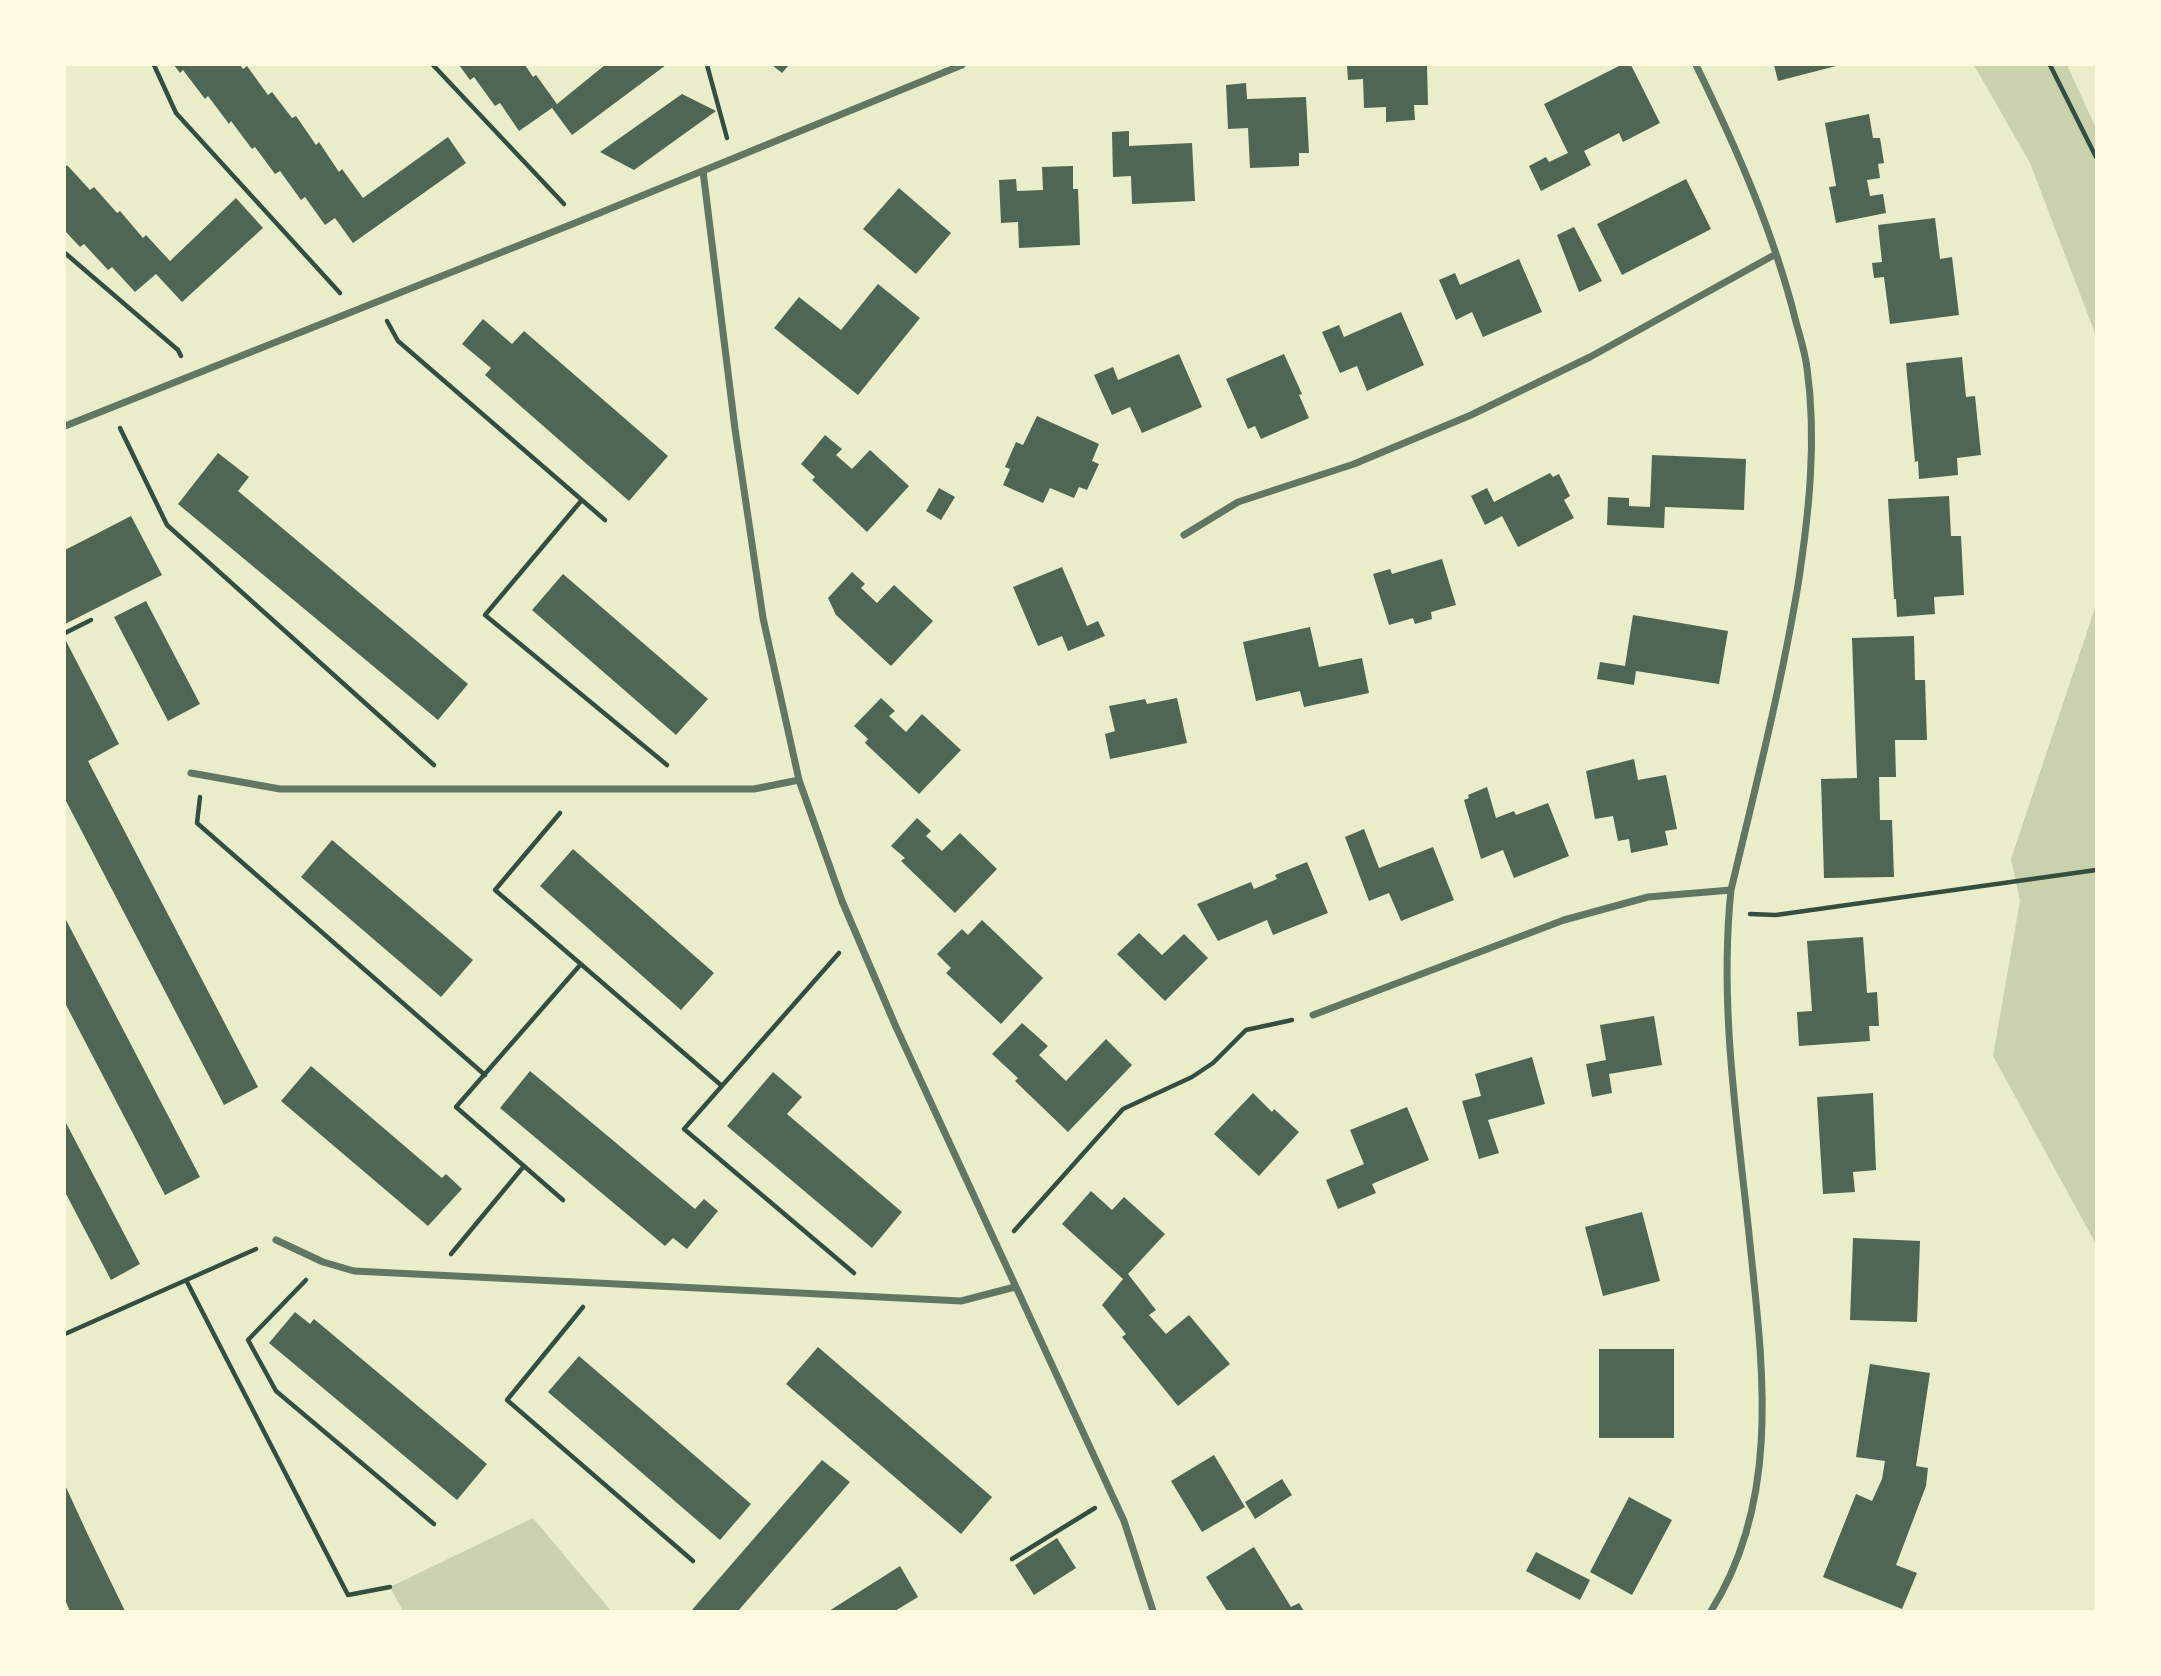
<!DOCTYPE html>
<style>
body{margin:0}
#map{position:relative;width:2161px;height:1676px;overflow:hidden;background:#e9edc9;font-family:"Open Sans",sans-serif}
canvas{display:block}
.frame{position:absolute;inset:0;border:66px solid #fefae0;pointer-events:none}
</style>
<div id="map">
<canvas width="2161" height="1676"></canvas>
<div class="frame"></div>
</div>
<script>
const g = document.querySelector('canvas').getContext('2d');
g.lineJoin = 'round';
function fill(path, color) { g.fillStyle = color; g.fill(path, 'evenodd'); }
function trace(path, color, width, dash) { g.strokeStyle = color; g.lineWidth = width; g.lineCap = dash ? 'butt' : 'round'; g.setLineDash(dash || []); g.stroke(path); }
const green = new Path2D(`
 M1974 65H2067L2096 128V336L2030 163Z
 M2096 605V1244L1993 1056 2020 901 2011 859Z
 M533 1518 611 1611H403L390 1587Z`);
const building = new Path2D(`
 M174 65H240L243 69 247 66 268 95 272 92 292 118 296 116 316 145 319 142 339 172 342 169 363 198 448 137 466 163 353 243 335 218 325 225 305 197 301 200 280 171 275 174 255 147 252 149 231 121 229 124 208 96 205 99 183 70 180 73Z
 M459 65H525L533 77 536 75 557 104 605 65H666L572 135 552 108 519 131 500 103 495 106 474 77 470 80Z
 M772 65H789L782 73Z
 M1347 65H1427L1428 105H1414L1415 120 1386 122V107L1364 108 1363 79 1348 80Z
 M1621 65H1631L1660 123 1623 142 1619 133 1584 151 1591 165 1541 191 1529 166 1546 157 1549 162 1568 153 1544 104Z
 M1774 65H1836V66L1778 81Z
 M1246 83 1247 99 1306 97 1309 153H1299V166L1250 168 1248 128 1228 129 1226 85Z
 M682 94 716 111 634 170 600 152Z
 M1869 114 1873 138H1880L1884 163 1878 164 1880 178 1867 180 1870 196 1883 194 1886 213 1836 223 1829 187 1836 186 1825 123Z
 M1129 131V146L1192 143 1195 201 1132 204 1131 176 1113 177 1112 132Z
 M67 165 90 190 94 187 117 213 120 211 143 238 146 235 170 261 236 198 263 228 182 302 156 274 135 292 112 267 108 270 84 244 80 247 65 231V168Z
 M1073 166V189H1078L1080 245 1019 248 1018 222 1001 223 999 180 1016 179 1017 191 1043 190 1042 167Z
 M1686 179 1711 229 1622 275 1597 224Z
 M899 188 951 233 916 274 863 229Z
 M1935 218 1940 259 1952 257 1959 315 1890 324 1884 277 1874 278 1872 263 1882 262 1878 225Z
 M1574 227 1602 281 1579 292 1557 235Z
 M1519 259 1542 312 1483 337 1472 312 1456 320 1439 280 1455 273 1460 285Z
 M878 284 920 318 858 395 774 328 799 297 841 330Z
 M1401 312 1424 365 1367 391 1357 366 1340 373 1322 332 1339 325 1344 337Z
 M483 319 512 344 524 331 668 456 629 501 485 375 491 368 462 344Z
 M1179 354 1202 407 1142 433 1130 407 1112 415 1094 375 1113 367 1118 380Z
 M1284 354 1302 394 1299 395 1309 418 1261 439 1255 426 1248 429 1226 379Z
 M1962 357 1966 397 1975 396 1981 455 1957 458 1958 475 1919 479 1918 461 1915 462 1906 363Z
 M1037 416 1099 444 1092 461 1099 464 1087 490 1079 487 1074 498 1050 488 1043 503 1003 485 1010 469 1005 467 1016 442 1023 445Z
 M825 435 842 449 836 455 852 469 870 450 909 486 867 532 812 480 815 477 801 464Z
 M218 453 249 477 238 491 468 684 438 720 178 504Z
 M1652 455 1746 459 1744 510 1665 507 1664 528 1607 525 1608 497 1629 498V506L1650 507Z
 M1550 473 1553 477 1559 474 1570 496 1564 500 1574 518 1518 547 1502 516 1485 525 1471 496 1487 488 1494 502Z
 M939 488 955 497 941 520 926 511Z
 M1949 496 1951 536H1961L1964 595 1934 597 1935 614 1897 617 1896 599H1894L1888 499Z
 M131 516 162 575 65 624V550Z
 M1442 559 1456 605 1431 612 1432 619 1415 624 1413 618 1389 625 1373 574 1390 569 1392 574Z
 M1062 567 1087 626 1098 621 1105 636 1068 651 1062 636 1038 646 1013 587Z
 M852 572 865 584 861 588 877 603 894 585 933 621 891 666 836 615 828 598Z
 M563 574 708 699 676 735 532 610Z
 M146 601 200 704 168 721 114 617Z
 M1633 615 1728 631 1719 684 1636 671 1634 685 1597 679 1600 662 1625 666Z
 M1310 627 1319 667 1362 658 1369 693 1304 707 1300 691 1256 701 1243 642Z
 M1914 636 1915 680H1925L1927 740H1895L1896 777H1879L1880 820H1892L1894 877 1824 878 1821 779 1857 778 1852 638Z
 M65 639 119 744 88 761 258 1087 224 1105 65 799Z
 M881 698 895 711 889 716 906 732 922 714 961 750 919 794 865 743 868 739 854 726Z
 M1177 698 1187 743 1110 759 1105 734 1115 731 1109 706 1145 699 1147 704Z
 M1634 759 1638 780 1666 775 1677 829 1665 831 1668 845 1631 853 1629 839 1618 841 1613 816 1595 819 1586 771Z
 M1487 787 1496 818 1514 811 1516 815 1548 803 1569 856 1514 878 1503 850 1481 859 1464 800 1469 798 1468 795Z
 M917 818 931 831 926 836 942 851 960 833 997 869 955 913 901 861 905 858 891 846Z
 M1364 829 1379 868 1433 847 1454 900 1401 921 1389 893 1369 901 1345 837Z
 M332 840 473 960 441 997 301 877Z
 M573 849 714 973 681 1010 540 886Z
 M1307 862 1328 913 1273 935 1267 920 1218 941 1197 904 1251 882 1254 889 1277 879 1275 875Z
 M65 918 200 1177 165 1195 65 1003Z
 M982 920 1043 978 1001 1024 946 973 951 968 937 954 962 929 968 935Z
 M1139 933 1162 955 1184 934 1208 958 1165 1001 1117 954Z
 M1863 937 1867 993 1877 992 1879 1026H1869L1870 1041 1799 1046 1797 1012 1812 1011 1807 941Z
 M1654 1016 1662 1065 1609 1074 1612 1093 1592 1097 1586 1064 1606 1060 1600 1025Z
 M1022 1023 1048 1046 1039 1055 1066 1081 1106 1039 1132 1065 1068 1132 1015 1081 1018 1078 992 1054Z
 M1532 1057 1545 1104 1488 1120 1499 1153 1479 1159 1462 1101 1481 1096 1475 1074Z
 M311 1066 442 1178 446 1174 462 1189 428 1226 281 1101Z
 M530 1071 695 1209 704 1199 718 1211 687 1249 673 1238 665 1246 500 1108Z
 M773 1072 802 1097 787 1114 902 1212 872 1248 727 1126Z
 M1253 1093 1272 1112 1274 1109 1299 1132 1259 1176 1214 1134Z
 M1873 1093 1876 1170 1853 1172 1855 1192 1823 1194 1817 1097Z
 M1407 1107 1429 1160 1372 1184 1376 1193 1338 1209 1326 1180 1364 1164 1350 1130Z
 M65 1121 140 1264 111 1280 65 1192Z
 M1091 1191 1112 1210 1124 1197 1165 1234 1128 1274 1156 1310 1149 1315 1166 1334 1189 1315 1230 1364 1178 1406 1122 1337 1126 1334 1102 1305 1123 1279 1062 1224Z
 M1642 1212 1660 1281 1603 1296 1585 1227Z
 M1853 1238 1920 1241 1917 1322 1850 1320Z
 M295 1312 310 1324 314 1319 487 1464 457 1500 269 1343Z
 M818 1347 992 1497 961 1534 786 1384Z
 M1599 1349H1674V1438H1599Z
 M579 1356 751 1504 720 1540 548 1392Z
 M1870 1364 1930 1373 1916 1466 1928 1468 1926 1486 1896 1565 1917 1573 1902 1609 1823 1577 1856 1494 1872 1501 1882 1479 1885 1461 1856 1457Z
 M1214 1455 1245 1507 1202 1532 1171 1481Z
 M822 1460 850 1482 738 1611H691Z
 M1282 1479 1292 1495 1255 1519 1245 1502Z
 M65 1485 88 1535 125 1611H70L65 1600Z
 M1629 1497 1672 1520 1632 1595 1590 1572Z
 M1057 1538 1076 1568 1034 1595 1015 1565Z
 M1254 1547 1291 1607 1299 1603 1304 1611H1227L1206 1577Z
 M1536 1552 1590 1580 1580 1600 1526 1571Z
 M900 1566 918 1597 895 1611H829Z`);
const path = new Path2D(`
 M154 65 176 113 340 293
 M433 65 564 204
 M707 65 727 138
 M2050 65 2096 157
 M65 253 178 350 181 356
 M387 321 398 341 605 520
 M120 428 167 525 434 765
 M581 501 485 615 667 765
 M65 633 91 620
 M200 797 197 823 485 1075
 M560 813 495 890 722 1086
 M1750 914 1776 915 2096 870
 M839 953 684 1129 854 1273
 M563 1200 456 1107 581 964
 M1014 1231 1123 1109 1192 1077 1213 1063 1246 1030 1292 1020
 M451 1254 524 1166
 M186 1280 348 1595 390 1587
 M306 1280 248 1340 276 1391 434 1524
 M583 1307 507 1400 693 1561
 M65 1334 256 1249
 M1012 1559 1095 1508`);
const minor = new Path2D(`
 M1696 65C1736 147 1774 233 1796 322 1800 337 1805 352 1807 368 1817 440 1809 513 1798 585 1781 687 1755 789 1731 890 1719 1005 1737 1120 1749 1234 1762 1361 1783 1497 1711 1611
 M703 171 735 429 763 618 799 780 842 901 896 1027 1124 1521 1153 1611
 M65 426 575 223 962 65
 M1184 535 1238 502 1354 464 1471 415 1590 357 1776 254
 M191 773 280 789H754L799 780
 M1313 1015 1564 920 1648 897 1731 890
 M276 1240 323 1262 354 1271 961 1301 1015 1287`);
fill(green, '#cad2ad');
fill(building, '#4f6655');
trace(path, '#344e41', 4.5);
trace(minor, '#617663', 7);
</script>
